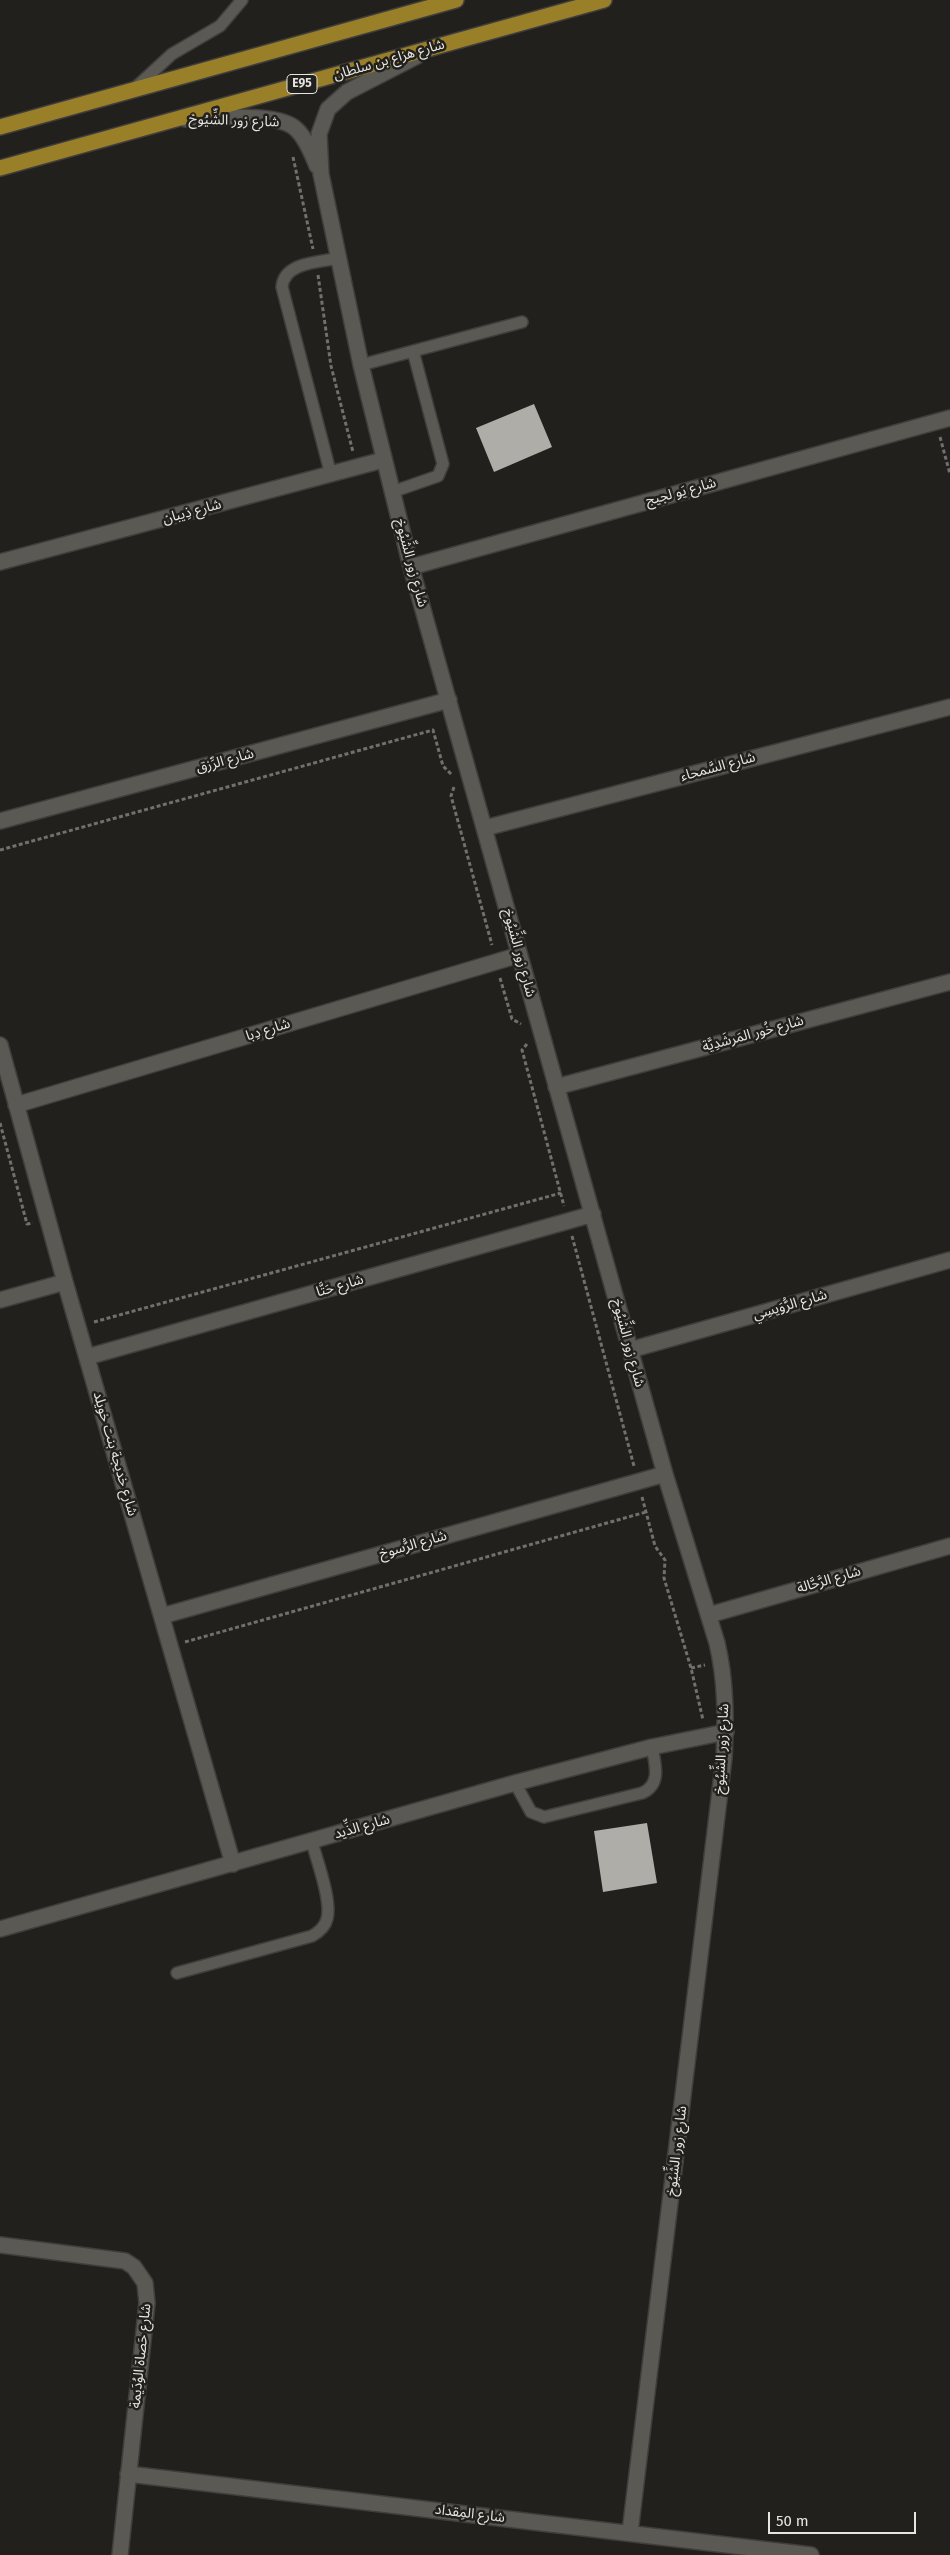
<!DOCTYPE html>
<meta charset="utf-8">
<style>
body{margin:0}
#map{position:relative;width:950px;height:2555px;overflow:hidden;background:#21201c;font-family:"Fira Sans",sans-serif}
canvas{display:block}
.scale{position:absolute;left:768px;top:2512px;width:148px;height:22px;box-sizing:border-box;border:2px solid #e6e5e2;border-top:0;padding-left:6px;font-size:15px;line-height:18px;white-space:nowrap;color:#e6e5e2;-webkit-text-stroke:4px #21201c;paint-order:stroke}
</style>
<div id="map">
<canvas width="950" height="2555"></canvas>
<div class="scale">50 m</div>
</div>
<script>
const g = document.querySelector('canvas').getContext('2d');
g.lineJoin = 'round';
function fill(path, color) { g.fillStyle = color; g.fill(path, 'evenodd'); }
function trace(path, color, width, dash) { g.strokeStyle = color; g.lineWidth = width; g.lineCap = dash ? 'butt' : 'round'; g.setLineDash(dash || []); g.stroke(path); }
function write(font, color, halo, rows, align = 'center') {
  g.font = font + ' "Fira Sans","Noto Sans Arabic",sans-serif'; g.lineWidth = 5; g.setLineDash([]); g.textBaseline = 'middle'; g.strokeStyle = halo; g.fillStyle = color; for (const [text, x, y, turn = 0] of rows) {
    g.save(); g.translate(x, y); g.rotate((+turn || 0) * Math.PI / 180); g.textAlign = isNaN(turn) ? turn : align; if (halo) g.strokeText(text, 0, 0); g.fillText(text, 0, 0); g.restore();
  }
}
const building = new Path2D(`
 M534 404 552 447 494 472 476 428Z
 M647 1823 657 1883 603 1892 594 1831Z`);
const path = new Path2D(`
 M293 157 313 249
 M318 275 331 366 353 452
 M940 437 950 474
 M454 787 451 796 492 945
 M0 850 433 730 443 766 451 774
 M500 978 512 1019 521 1024
 M527 1044 522 1050 564 1206
 M0 1123 27 1224 33 1223
 M572 1236 634 1466
 M94 1322 561 1193
 M642 1497 655 1546 665 1560 664 1578 691 1668 703 1720
 M185 1642 646 1512
 M691 1668 705 1665`);
const service = new Path2D(`
 M133 90 172 54 220 26 242 0
 M361 365 522 322
 M331 475 282 287C284 262 320 262 340 258
 M392 492 438 476 443 464 413 351
 M515 1783 531 1812 544 1817 642 1793C662 1784 655 1764 652 1747
 M177 1973 312 1936C319 1932 325 1927 327 1919 332 1901 317 1861 312 1842`);
const minor = new Path2D(`
 M417 56 347 92 328 109 319 134 321 174 361 365 411 567 665 1474 717 1643C726 1681 726 1719 724 1758L630 2532
 M185 119C211 119 278 111 296 129 306 138 312 154 317 166
 M0 562 383 460
 M411 567 950 418
 M0 821 449 700
 M485 828 950 707
 M0 1045 65 1282 233 1864
 M556 1087 950 982
 M16 1105 519 955
 M0 1300 65 1282
 M630 1350 950 1260
 M87 1357 593 1214
 M709 1615 950 1546
 M162 1616 665 1474
 M0 1929 515 1783 652 1747 726 1732
 M0 2245 125 2261 134 2267 145 2283 147 2303 120 2555
 M128 2474 811 2555`);
const primary = new Path2D(`
 M0 127 456 0
 M0 168 604 0`);
const shields = [
 [302,84,30]
];
const shieldNames = [
 ["E95",302,84]
];
const streetNames = [
 ["شارع هزاع بن سلطان",389,60,-16],
 ["شارع زور الشِّيُوخ",234,121,2],
 ["شارع يَو لجيج",681,492,-15],
 ["شارع ذِيبان",192,512,-15],
 ["شارع زور الشِّيُوخ",411,563,75],
 ["شارع الرِّزق",225,761,-15],
 ["شارع السَّمحاء",718,767,-15],
 ["شارع زور الشِّيُوخ",519,953,75],
 ["شارع دِبا",268,1030,-17],
 ["شارع خُور المَرشَدِيَّة",753,1034,-15],
 ["شارع حَتَّا",340,1286,-16],
 ["شارع الرُّوَيسِي",790,1305,-16],
 ["شارع زور الشِّيُوخ",628,1343,75],
 ["شارع خديجة بنت خويلد",115,1454,74],
 ["شارع الرُّسوخ",413,1545,-16],
 ["شارع الرَّحَّالة",829,1580,-16],
 ["شارع زور الشِّيُوخ",722,1749,-87],
 ["شارع الذِّيد",362,1827,-16],
 ["شارع زور الشِّيُوخ",677,2151,-83],
 ["شارع حَصاة الوُدَيمة",141,2356,-84],
 ["شارع المِقداد",470,2514,7]
];
fill(building, '#afada8');
trace(service, '#403e3c', 14);
trace(minor, '#403e3c', 18);
trace(primary, '#403e3c', 18);
trace(path, '#71706d', 3, [4, 2.5]);
trace(service, '#5b5954', 11);
trace(minor, '#5b5954', 15);
trace(primary, '#997f28', 15);
for (const [x, y, w] of shields) { const box = new Path2D(); box.roundRect(x - w / 2, y - 9.5, w, 19, 4); g.fillStyle = '#21201c'; g.fill(box); trace(box, '#e6e5e2', 1); }
write('bold 12px', '#e6e5e2', null, shieldNames);
write('14px', '#e6e5e2', '#21201c', streetNames);
</script>
